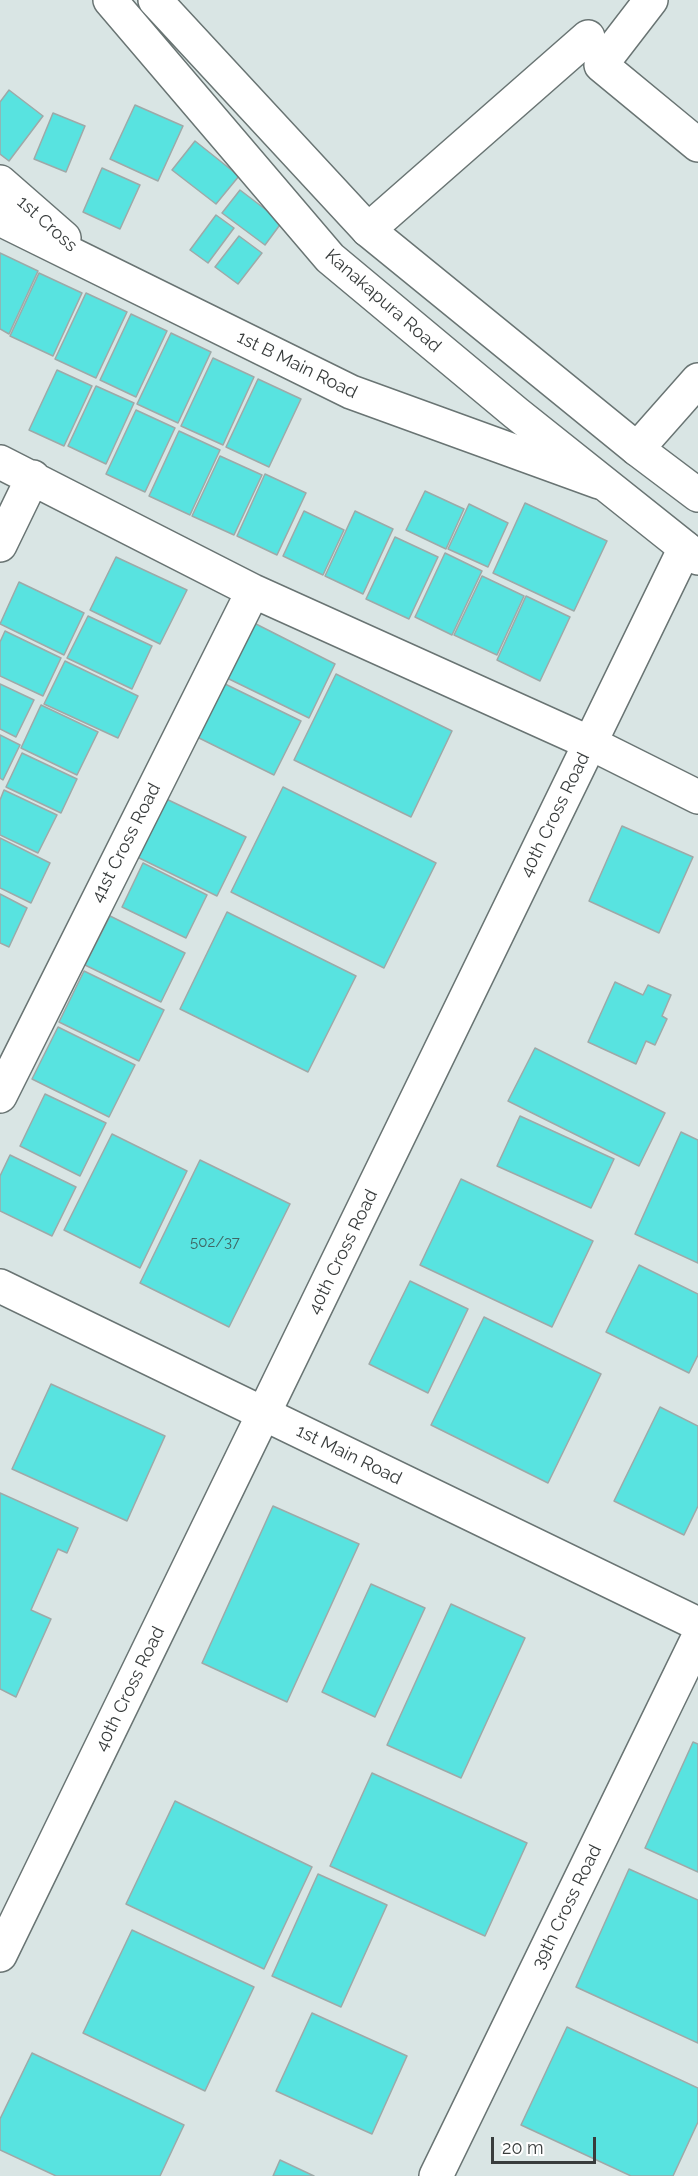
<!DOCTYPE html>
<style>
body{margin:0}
#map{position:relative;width:698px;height:2176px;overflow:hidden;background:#d9e5e4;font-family:Raleway,sans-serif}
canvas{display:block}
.scale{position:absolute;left:491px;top:2137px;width:105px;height:27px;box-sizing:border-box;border:3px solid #383c3c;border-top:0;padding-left:8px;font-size:18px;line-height:21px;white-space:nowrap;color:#383c3c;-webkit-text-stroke:4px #fff;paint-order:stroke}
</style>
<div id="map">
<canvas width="698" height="2176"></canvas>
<div class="scale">20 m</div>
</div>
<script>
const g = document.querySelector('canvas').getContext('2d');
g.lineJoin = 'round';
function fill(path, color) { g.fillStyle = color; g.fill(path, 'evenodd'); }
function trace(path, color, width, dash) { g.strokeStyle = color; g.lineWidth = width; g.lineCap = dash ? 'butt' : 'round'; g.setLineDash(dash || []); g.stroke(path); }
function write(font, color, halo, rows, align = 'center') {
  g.font = font + ' Raleway,sans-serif'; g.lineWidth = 4.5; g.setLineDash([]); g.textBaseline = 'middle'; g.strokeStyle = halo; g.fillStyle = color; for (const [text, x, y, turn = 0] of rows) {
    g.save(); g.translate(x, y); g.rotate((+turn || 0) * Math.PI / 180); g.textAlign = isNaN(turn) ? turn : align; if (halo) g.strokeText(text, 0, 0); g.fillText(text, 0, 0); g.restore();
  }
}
const building = new Path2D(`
 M9 90 43 116 9 161 0 154V102Z
 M135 105 183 126 158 181 110 159Z
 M53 113 85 126 66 172 34 159Z
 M195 141 239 176 216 204 172 170Z
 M102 168 140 185 120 229 83 212Z
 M240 190 282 222 265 245 222 213Z
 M216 215 234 228 208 263 190 250Z
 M239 236 262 253 238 284 215 267Z
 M0 253 38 271 9 334 0 329Z
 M39 273 82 293 53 356 10 336Z
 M86 293 127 312 96 378 55 359Z
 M131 314 167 331 136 397 100 380Z
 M171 333 211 352 178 423 137 404Z
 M213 358 254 377 223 445 181 426Z
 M57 370 92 386 64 446 29 430Z
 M258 379 301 399 269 467 226 447Z
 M96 386 134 403 106 464 68 446Z
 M136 410 175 428 145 492 106 474Z
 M179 431 220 450 190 515 149 496Z
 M220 456 262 475 234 535 192 516Z
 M265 474 306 493 277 555 237 536Z
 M425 491 464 509 446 549 406 530Z
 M525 503 607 541 574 611 493 573Z
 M469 504 508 523 488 567 448 549Z
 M304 511 344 530 323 575 283 556Z
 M355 511 393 529 363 594 325 576Z
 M395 537 438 557 409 619 366 599Z
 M445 553 482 571 452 635 415 617Z
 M116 557 187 590 160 644 90 610Z
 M482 576 524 596 497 655 454 635Z
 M19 582 84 613 64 655 0 624Z
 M526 596 570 617 540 681 497 660Z
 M88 616 152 646 132 689 67 658Z
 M254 623 335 664 309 718 227 678Z
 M5 631 61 658 43 696 0 676V642Z
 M65 661 138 696 118 738 44 704Z
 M336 674 452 731 411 817 294 760Z
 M223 683 301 721 274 775 197 737Z
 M0 684 34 700 16 737 0 729Z
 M41 705 98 732 77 775 21 748Z
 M0 735 20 745 3 780 0 778Z
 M22 753 77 779 61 813 6 787Z
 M283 787 436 863 384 968 231 892Z
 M4 790 57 815 38 853 0 835V800Z
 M160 796 246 837 217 896 131 854Z
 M622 826 693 857 659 933 589 901Z
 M0 838 50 863 31 903 0 888Z
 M143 863 207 895 186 938 122 907Z
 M0 894 27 908 9 947 0 943Z
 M227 912 356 976 308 1072 180 1009Z
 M110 916 185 953 161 1002 85 965Z
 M84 971 164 1010 139 1061 59 1022Z
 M615 982 643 995 648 985 671 995 662 1016 667 1019 655 1045 646 1041 636 1064 588 1042Z
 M58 1027 135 1065 109 1117 32 1079Z
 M535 1048 665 1113 639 1166 508 1101Z
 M45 1094 106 1123 80 1176 20 1146Z
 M520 1116 614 1159 591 1208 497 1166Z
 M681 1132 698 1140V1263L635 1234Z
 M112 1134 187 1171 140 1268 64 1230Z
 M10 1155 76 1187 52 1236 0 1211V1176Z
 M200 1160 290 1204 229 1327 140 1283Z
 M461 1179 593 1241 552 1327 420 1265Z
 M639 1265 698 1294V1355L689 1373 606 1332Z
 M410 1281 468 1309 428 1393 369 1364Z
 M484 1317 601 1374 548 1483 431 1425Z
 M51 1384 165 1436 127 1521 12 1469Z
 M660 1407 698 1426V1506L684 1535 614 1501Z
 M0 1493 78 1528 67 1553 58 1549 31 1610 51 1619 16 1697 0 1689Z
 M273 1506 359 1544 287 1702 202 1663Z
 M371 1584 425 1608 375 1717 322 1692Z
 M451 1604 525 1638 461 1778 387 1745Z
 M693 1742 698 1744V1872L645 1848Z
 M372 1773 527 1843 485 1936 330 1866Z
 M175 1801 312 1867 264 1969 126 1904Z
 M629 1869 698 1900V2043L576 1987Z
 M318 1874 387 1905 341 2007 272 1976Z
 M132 1930 254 1987 205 2091 83 2033Z
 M312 2013 407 2056 372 2134 276 2091Z
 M567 2027 698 2088V2122L673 2176H631L521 2125Z
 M32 2053 184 2125 160 2176H56L0 2150V2119Z
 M280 2160 314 2176H273Z`);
const street = new Path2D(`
 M651 0 601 65 698 145
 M0 182 64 238
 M0 219 351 392 599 482
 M368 230 588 37
 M637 449 698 380
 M0 462 253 591 590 743 698 797
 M0 545 33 477
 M0 1096 253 591
 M0 1286 698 1624
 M436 2176 698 1638`);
const secondary = new Path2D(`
 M0 1955 685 548`);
const primary = new Path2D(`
 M110 0 330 258 516 413 698 558
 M155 0 368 230 637 449 698 495`);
const numberNames = [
 ["502/37",215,1242]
];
const streetNames = [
 ["1st Cross",47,224,42],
 ["Kanakapura Road",383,301,41],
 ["1st B Main Road",297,365,26],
 ["40th Cross Road",555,815,-64],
 ["41st Cross Road",126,843,-63],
 ["40th Cross Road",343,1252,-64],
 ["1st Main Road",349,1455,26],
 ["40th Cross Road",130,1689,-64],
 ["39th Cross Road",567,1907,-64]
];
fill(building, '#58e3e0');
trace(building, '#9ea9a8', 1.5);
trace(street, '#697473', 36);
trace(secondary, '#697473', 36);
trace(primary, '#697473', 36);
trace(street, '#fff', 33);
trace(secondary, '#fff', 33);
trace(primary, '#fff', 33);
write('15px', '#406665', null, numberNames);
write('18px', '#383c3c', '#fff', streetNames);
</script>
